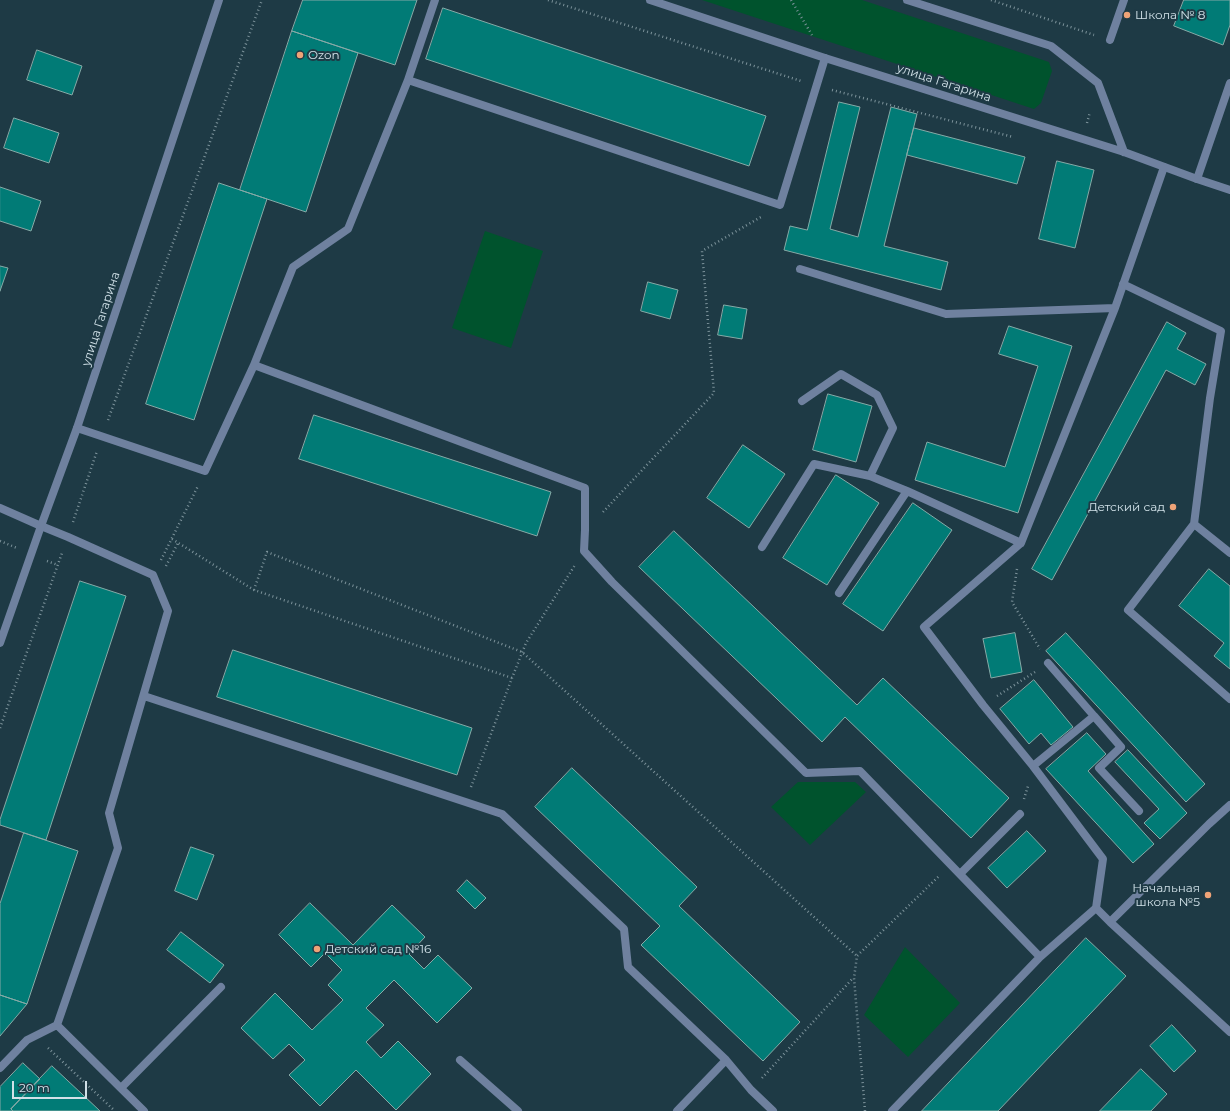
<!DOCTYPE html>
<meta charset="utf-8">
<style>
body{margin:0}
#map{position:relative;width:1230px;height:1111px;overflow:hidden;background:#1e3a45;font-family:Montserrat,sans-serif}
canvas{display:block}
.scale{position:absolute;left:12px;top:1081px;width:75px;height:18px;box-sizing:border-box;border:2px solid #d1e1e8;border-top:0;padding-left:5px;font-size:12px;line-height:14px;white-space:nowrap;color:#d1e1e8;-webkit-text-stroke:3px #1e3a45;paint-order:stroke}
</style>
<div id="map">
<canvas width="1230" height="1111"></canvas>
<div class="scale">20 m</div>
</div>
<script>
const g = document.querySelector('canvas').getContext('2d');
g.lineJoin = 'round';
function fill(path, color) { g.fillStyle = color; g.fill(path, 'evenodd'); }
function trace(path, color, width, dash) { g.strokeStyle = color; g.lineWidth = width; g.lineCap = dash ? 'butt' : 'round'; g.setLineDash(dash || []); g.stroke(path); }
function write(font, color, halo, rows, align = 'center') {
  g.font = font + ' Montserrat,sans-serif'; g.lineWidth = 4; g.setLineDash([]); g.textBaseline = 'middle'; g.strokeStyle = halo; g.fillStyle = color; for (const [text, x, y, turn = 0] of rows) {
    g.save(); g.translate(x, y); g.rotate((+turn || 0) * Math.PI / 180); g.textAlign = isNaN(turn) ? turn : align; if (halo) g.strokeText(text, 0, 0); g.fillText(text, 0, 0); g.restore();
  }
}
const green = new Path2D(`
 M702 0H862L1049 62 1052 71 1041 103 1034 109Z
 M485 231 543 251 511 348 452 328Z
 M798 782H855L866 792 810 845 771 807Z
 M905 947 960 1003 908 1057 864 1015Z`);
const building = new Path2D(`
 M303 0H417L395 65 292 31Z
 M1184 0H1230V25L1223 45 1174 26Z
 M443 8 766 116 749 166 426 59Z
 M292 31 358 53 306 212 240 190Z
 M37 50 82 66 72 95 27 80Z
 M839 102 860 107 830 229 858 237 891 107 917 114 884 246 948 262 941 290 784 250 790 226 807 230Z
 M14 118 59 133 49 163 4 148Z
 M914 128 1025 157 1017 184 907 155Z
 M1057 161 1094 170 1075 248 1039 239Z
 M219 183 267 199 194 420 146 404Z
 M0 187 41 201 31 231 0 221Z
 M0 266 8 268 0 291Z
 M648 282 678 290 670 319 641 311Z
 M724 305 747 309 742 339 718 335Z
 M1167 322 1186 333 1177 349 1206 364 1195 385 1166 370 1052 580 1032 569Z
 M1009 326 1072 346 1018 513 915 480 927 442 1005 467 1038 366 999 354Z
 M828 394 872 406 856 462 813 450Z
 M314 415 551 492 537 536 299 459Z
 M743 445 785 474 749 528 707 498Z
 M836 475 879 503 827 585 783 558Z
 M913 503 952 530 883 631 843 604Z
 M674 531 857 705 883 678 1009 798 971 838 845 717 822 742 639 567Z
 M1209 569 1230 586V669L1214 656 1224 643 1179 606Z
 M80 581 126 596 46 840 0 825V820Z
 M1015 633 1022 672 991 678 983 639Z
 M1066 633 1205 784 1186 802 1046 651Z
 M233 650 472 728 457 775 217 697Z
 M1034 680 1073 727 1051 745 1041 733 1029 744 1000 709Z
 M1087 733 1106 754 1088 771 1154 844 1133 863 1046 769Z
 M1128 750 1187 813 1160 839 1144 823 1159 809 1115 762Z
 M572 768 697 887 679 906 800 1022 763 1061 641 945 660 926 535 807Z
 M1027 831 1046 851 1007 888 988 868Z
 M24 833 78 851 27 1004 0 995V904Z
 M191 847 214 855 197 900 175 891Z
 M467 880 486 898 475 909 457 891Z
 M310 903 353 945 392 905 425 937 409 954 424 969 438 955 472 988 437 1023 394 980 366 1008 384 1025 366 1042 381 1058 398 1041 431 1074 396 1110 356 1070 320 1106 289 1075 305 1060 289 1044 273 1059 241 1028 275 993 312 1030 343 1000 328 985 342 970 325 953 311 967 279 935Z
 M181 932 224 965 210 983 167 950Z
 M1086 938 1126 976 998 1111H922Z
 M0 995 27 1004 0 1036Z
 M1172 1025 1196 1051 1174 1072 1150 1046Z
 M23 1063 40 1079 11 1109 13 1111H0V1087Z
 M52 1066 82 1094 100 1111H13L11 1109Z
 M1141 1069 1167 1094 1151 1111H1100Z`);
const path = new Path2D(`
 M548 0 801 81
 M791 0 812 35
 M991 0 1094 35
 M832 90 1013 137
 M1087 123 1090 112
 M108 420 262 0
 M603 512 714 393 702 251 761 217
 M73 522 97 451
 M172 539 254 590 512 678
 M0 541 17 548
 M161 560 198 486
 M47 561 58 565
 M166 566 178 543
 M1017 569 1012 602 1040 649
 M254 590 267 552 522 652 857 956
 M997 696 1035 672
 M0 728 62 553
 M471 787 512 678 526 643 575 565
 M1024 799 1028 786
 M48 1048 115 1111
 M762 1078 853 978
 M865 1111 854 978 857 956 939 876`);
const service = new Path2D(`
 M1110 40 1124 0
 M408 80 780 205 825 58
 M1197 179 1230 83
 M800 269 946 314 1115 308 1021 543 924 627 983 705 1033 766 1103 859 1096 908 1110 922
 M1123 284 1221 331 1210 398 1194 524 1128 610 1230 699
 M1115 308 1164 167
 M254 365 293 267 348 229 408 80 435 0
 M802 401 841 374 877 395 893 428 870 476
 M77 428 205 471 254 365 585 488V530L584 551 612 582 806 773 860 771 1040 957 892 1111
 M1194 524 1230 553
 M762 547 814 464 870 476 907 491 1021 543
 M839 593 907 491
 M144 696 502 814 624 929 628 967 726 1060 677 1111
 M1094 716 1121 747 1099 768 1139 811
 M1033 766 1094 716 1048 663
 M1230 805 1209 824 1110 922 1230 1032
 M960 874 1020 814
 M1040 957 1096 908
 M57 1025 144 1111
 M460 1060 518 1111
 M726 1060 751 1090 773 1111
 M0 1068 27 1040 57 1025 118 848 109 813 168 611 153 575 68 537 41 526
 M121 1088 221 987`);
const minor = new Path2D(`
 M650 0 825 58 1124 152 1197 179 1230 190
 M907 0 1051 46 1098 83 1124 152
 M0 508 41 526
 M0 643 41 526 77 428 219 0`);
const markers = [
 [1127,15,4,"#efa377"],
 [300,55,4,"#efa377"],
 [1173,507,4,"#efa377"],
 [1208,895,4,"#efa377"],
 [317,949,4,"#efa377"]
];
const poiNames = [
 ["Школа № 8",1135,15],
 ["Ozon",308,55],
 ["Детский сад",1165,507,"right"],
 ["Начальная",1200,888,"right"],
 ["школа №5",1200,902,"right"],
 ["Детский сад №16",325,949]
];
const streetNames = [
 ["улица Гагарина",944,83,18],
 ["улица Гагарина",101,319,-72]
];
fill(green, '#00532d');
fill(building, '#017b76');
trace(building, '#86aaa7', 1);
trace(path, '#7d939b', 2.5, [1, 3]);
trace(service, '#6f819f', 8);
trace(minor, '#6f819f', 8);
for (const [x, y, r, color] of markers) { const dot = new Path2D(); dot.arc(x, y, r, 0, 2 * Math.PI); g.fillStyle = color; g.fill(dot); trace(dot, '#1e3a45', 1.5); }
write('12px', '#d1e1e8', '#1e3a45', poiNames, 'left');
write('12px', '#d1e1e8', '#1e3a45', streetNames);
</script>
